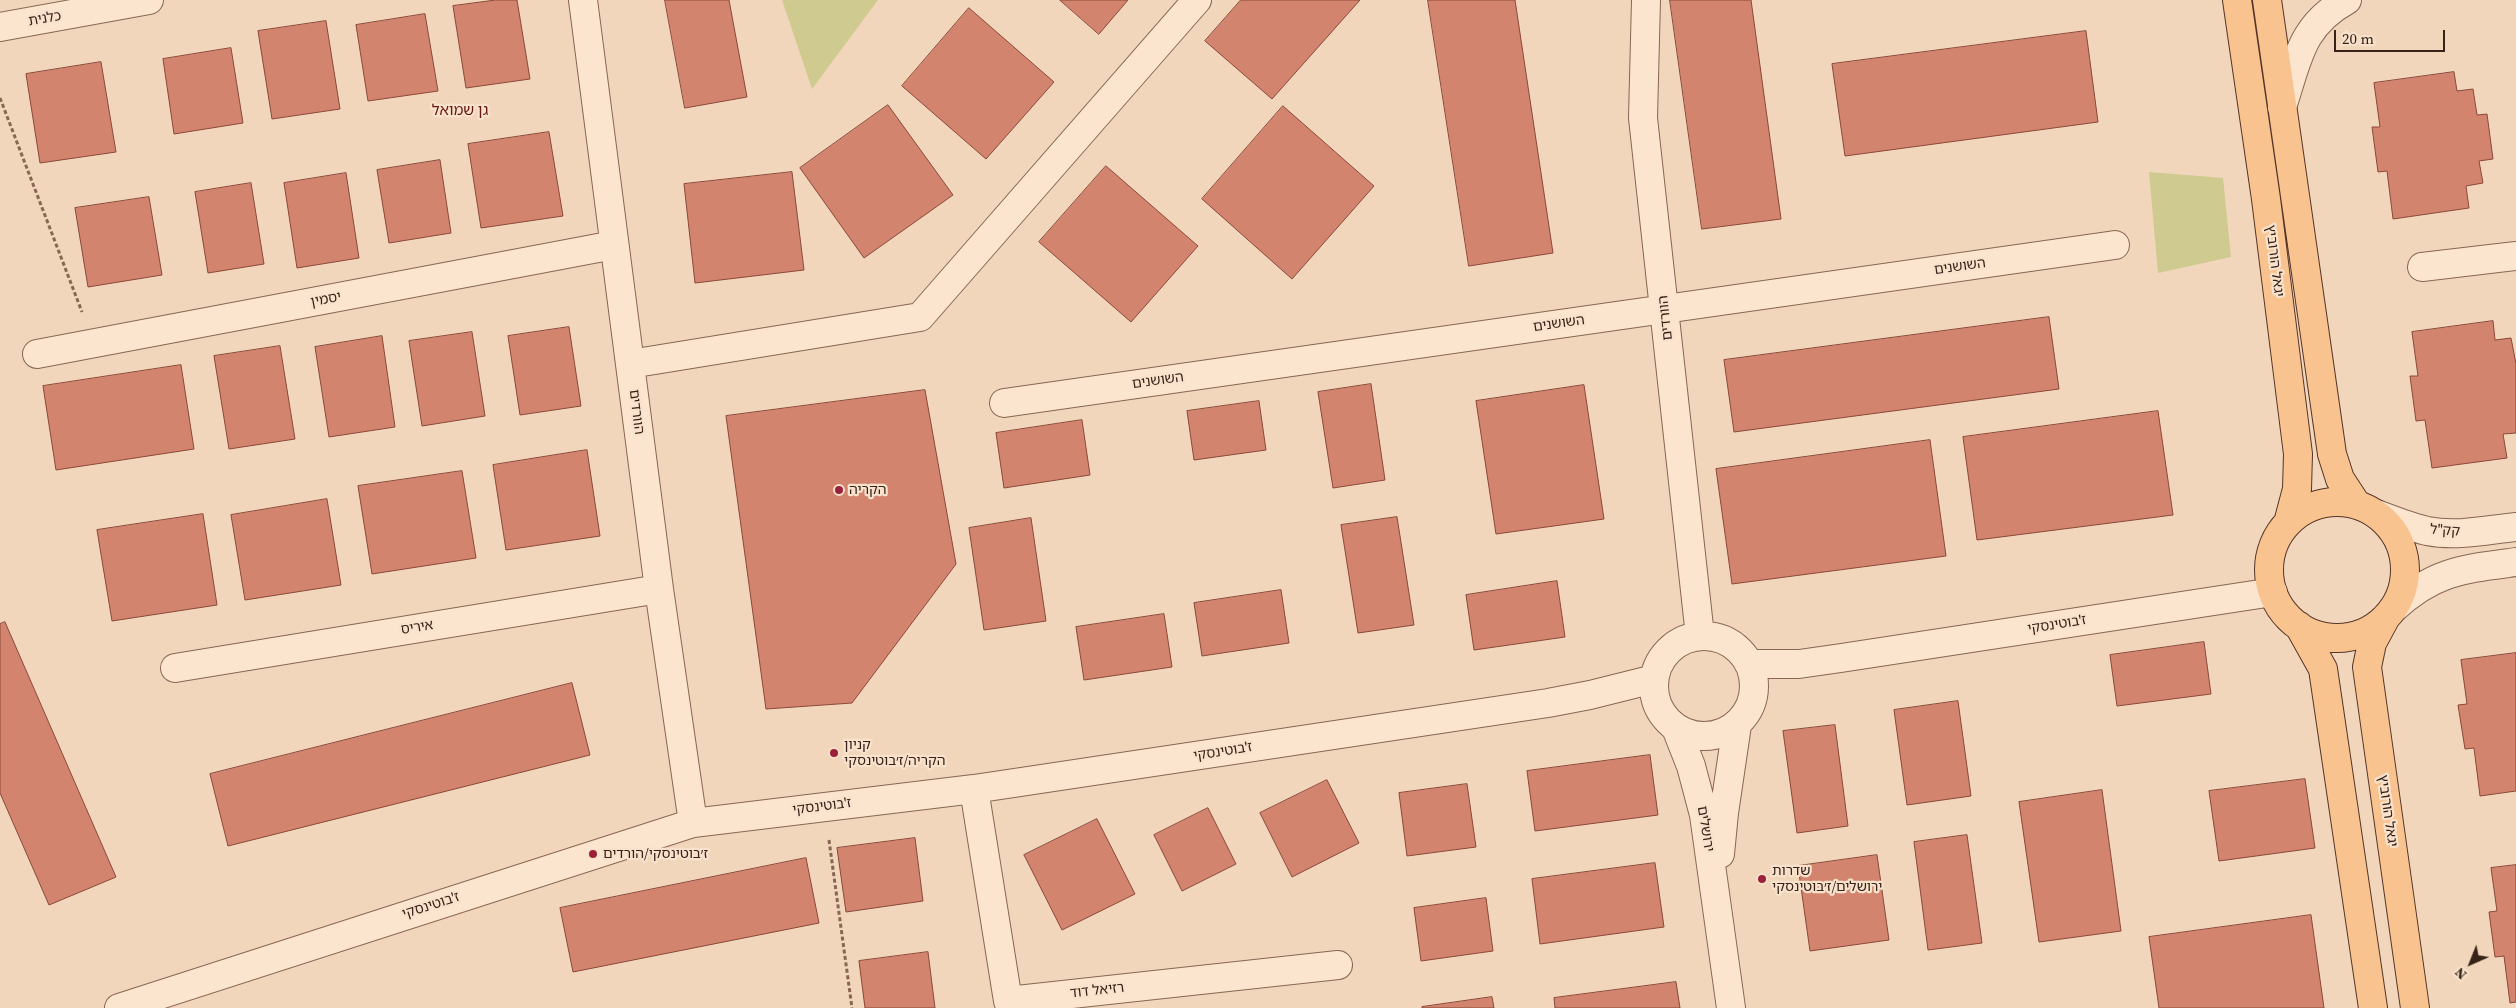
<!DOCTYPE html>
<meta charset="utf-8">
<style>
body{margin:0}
#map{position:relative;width:2516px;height:1008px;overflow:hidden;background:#f1d6bb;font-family:"Source Serif 4",serif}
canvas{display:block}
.north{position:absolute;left:2446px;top:938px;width:50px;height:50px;-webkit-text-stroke:4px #f8e2cb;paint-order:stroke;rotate:224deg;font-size:14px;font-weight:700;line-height:20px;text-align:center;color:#37221a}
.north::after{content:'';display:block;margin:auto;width:18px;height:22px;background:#37221a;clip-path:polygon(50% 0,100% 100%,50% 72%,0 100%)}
.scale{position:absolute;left:2334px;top:30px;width:111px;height:22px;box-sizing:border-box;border:2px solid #37221a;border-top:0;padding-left:6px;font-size:15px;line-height:18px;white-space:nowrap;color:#37221a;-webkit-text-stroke:4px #f8e2cb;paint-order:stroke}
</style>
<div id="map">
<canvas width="2516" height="1008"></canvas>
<div class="north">N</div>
<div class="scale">20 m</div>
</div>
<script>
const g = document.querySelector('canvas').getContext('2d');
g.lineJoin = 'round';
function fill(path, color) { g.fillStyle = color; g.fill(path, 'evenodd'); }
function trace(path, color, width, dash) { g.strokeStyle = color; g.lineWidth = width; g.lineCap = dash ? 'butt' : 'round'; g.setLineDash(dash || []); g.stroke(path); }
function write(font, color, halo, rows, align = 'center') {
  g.font = font + ' "Source Serif 4","Noto Sans Hebrew",serif'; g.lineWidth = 4.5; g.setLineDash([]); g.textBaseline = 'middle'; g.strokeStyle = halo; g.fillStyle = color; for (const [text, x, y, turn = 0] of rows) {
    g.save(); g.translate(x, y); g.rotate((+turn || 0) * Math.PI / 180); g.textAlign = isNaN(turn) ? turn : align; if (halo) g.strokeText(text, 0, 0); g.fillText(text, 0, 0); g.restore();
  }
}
const green = new Path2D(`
 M782 0H878L812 89Z
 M2149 172 2223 178 2231 257 2158 273Z`);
const building = new Path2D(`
 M496 0H517L530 79 466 88 453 6Z
 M665 0H729L747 97 685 108Z
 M1060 0H1128L1099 34Z
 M1241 0H1360L1272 99 1205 41Z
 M1428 0H1515L1553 253 1469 266Z
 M1670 0H1751L1781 219 1702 229Z
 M969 8 1054 82 986 159 902 86Z
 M425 14 438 91 368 101 356 25Z
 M326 21 340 109 272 119 258 31Z
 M2086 31 2098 122 1845 156 1832 64Z
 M231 48 243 123 174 134 163 59Z
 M101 62 116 152 40 163 26 74Z
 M2454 72 2457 91 2473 89 2477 115 2487 114 2493 159 2479 161 2483 183 2466 186 2469 208 2393 219 2387 171 2378 172 2372 127H2380L2374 83Z
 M888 105 953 195 864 258 800 168Z
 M1283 106 1374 186 1292 279 1202 199Z
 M549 132 563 216 481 228 468 144Z
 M440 160 451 233 389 243 377 170Z
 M1106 166 1198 246 1131 322 1039 242Z
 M792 172 804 270 695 283 684 184Z
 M346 173 359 258 297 268 284 183Z
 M251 183 264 264 208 273 195 192Z
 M149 197 162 275 88 287 75 208Z
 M2049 317 2059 389 1734 432 1724 360Z
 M2493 321 2495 340 2511 338 2516 364V433L2503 434 2507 458 2432 468 2425 420 2416 421 2410 376H2418L2412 332Z
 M569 327 581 406 520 415 508 336Z
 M472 332 485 416 422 426 409 341Z
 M382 336 395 427 329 437 315 347Z
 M280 346 295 439 229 449 214 356Z
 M181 365 194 449 56 470 43 386Z
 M1371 384 1385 480 1333 488 1318 392Z
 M1584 385 1604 519 1496 534 1476 401Z
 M925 390 956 564 852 703 766 709 726 416Z
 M1259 401 1266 450 1194 460 1187 411Z
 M2158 411 2173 515 1977 540 1963 437Z
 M1082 420 1090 475 1004 488 996 433Z
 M1930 440 1946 556 1732 584 1716 469Z
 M587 450 600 536 506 550 493 465Z
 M462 471 476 558 372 574 358 486Z
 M327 499 341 585 245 600 231 515Z
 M203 514 217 605 112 621 97 530Z
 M1397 517 1414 625 1358 633 1341 525Z
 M1031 518 1046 621 984 630 969 528Z
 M1557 581 1565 637 1474 650 1466 595Z
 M1281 590 1289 643 1202 656 1194 603Z
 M1164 614 1172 667 1084 680 1076 627Z
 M5 622 116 877 49 905 0 793V624Z
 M2204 642 2211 694 2117 706 2110 655Z
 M2516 653V791L2480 796 2474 748 2465 749 2458 705 2467 704 2461 660Z
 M572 683 590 755 228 846 210 774Z
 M1958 701 1971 796 1907 805 1894 710Z
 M1835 725 1848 826 1797 833 1783 731Z
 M1650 755 1658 815 1535 831 1527 771Z
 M2305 779 2315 848 2219 861 2209 791Z
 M1327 780 1359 843 1292 877 1260 813Z
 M1467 784 1476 847 1407 856 1399 793Z
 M2102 790 2121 931 2039 942 2019 802Z
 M1208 808 1236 864 1182 891 1154 835Z
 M1097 819 1135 894 1062 930 1024 855Z
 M1967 835 1982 943 1928 950 1914 842Z
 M915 838 923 901 846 912 837 848Z
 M1877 855 1889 940 1810 951 1798 866Z
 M806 858 819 923 573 972 560 908Z
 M1655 863 1664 927 1540 944 1532 879Z
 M2516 865V1002L2510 1003 2504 956 2495 957 2489 912 2497 911 2491 868Z
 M1486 898 1493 951 1421 961 1414 908Z
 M2311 915 2324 1008H2159L2149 937Z
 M928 952 935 1008H865L859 961Z
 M1676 982 1680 1008H1555L1554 998Z
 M1492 997 1494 1008H1422V1007Z`);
const path = new Path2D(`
 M0 98 82 312
 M829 840 852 1008`);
const minor = new Path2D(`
 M583 0 659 589 693 823
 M1646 0 1643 118 1700 636
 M0 27 149 0
 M2282 107C2298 60 2300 26 2347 0
 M2422 267 2516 256
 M37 354 614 245
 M630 364 920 317 1197 0
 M1004 403 2115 245
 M2376 514C2393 520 2410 527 2427 531 2457 537 2487 530 2516 527
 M2393 609C2434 571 2463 569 2516 562
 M1654 686a50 50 0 1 1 100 0a50 50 0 1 1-100 0Z
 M1749 664H1799L1841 658 2273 592
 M175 668 659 589
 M1676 728 1691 766 1704 815 1731 1008
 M974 789 1008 1001 1338 965
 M1720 854 1724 813 1737 725
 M119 1008 693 823 974 789 1548 703 1590 695 1654 679`);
const major = new Path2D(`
 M2237 0 2266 199 2298 454 2297 489 2288 523
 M2267 0 2332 454 2340 479 2357 505
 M2269 570a68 68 0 1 1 136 0a68 68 0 1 1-136 0Z
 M2386 617 2372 643 2367 667 2415 1008
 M2299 626 2323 669 2373 1008`);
const markers = [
 [839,490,5,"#9c2039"],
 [834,753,5,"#9c2039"],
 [593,854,5,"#9c2039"],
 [1762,879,5,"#9c2039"]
];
const streetNames = [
 ["כלנית",45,19,-10],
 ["יגאל הורוביץ",2274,261,83],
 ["השושנים",1960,267,-8],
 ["יסמין",326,300,-11],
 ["הוורדים",1666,318,-96],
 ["השושנים",1559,324,-8],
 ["השושנים",1158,381,-8],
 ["הוורדים",636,412,83],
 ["קק\"ל",2445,531,4],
 ["ז'בוטינסקי",2057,625,-9],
 ["איריס",417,628,-9],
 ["ז'בוטינסקי",1223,752,-9],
 ["ז'בוטינסקי",822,807,-7],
 ["יגאל הורוביץ",2387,811,82],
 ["ירושלים",1705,829,81],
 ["ז'בוטינסקי",431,906,-18],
 ["רזיאל דוד",1097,991,-6]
];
const poiNames = [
 ["הקריה",849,490],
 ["קניון",844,745],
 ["הקריה/ז׳בוטינסקי",844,761],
 ["ז׳בוטינסקי/הורדים",603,854],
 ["שדרות",1772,871],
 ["ירושלים/ז׳בוטינסקי",1772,887]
];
const neighbourhoodNames = [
 ["גן שמואל",460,111]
];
fill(green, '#cfca8f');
fill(building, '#d2846e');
trace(building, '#8a4838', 1);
trace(minor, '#896654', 30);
trace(major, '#563529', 30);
trace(path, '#896654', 3, [4, 2.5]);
trace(minor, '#fbe5cf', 28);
trace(major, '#f8c38f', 28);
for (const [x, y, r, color] of markers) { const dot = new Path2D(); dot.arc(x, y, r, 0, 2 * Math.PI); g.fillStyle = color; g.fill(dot); trace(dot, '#f8e2cb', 2); }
write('14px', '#37221a', '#f8e2cb', streetNames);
write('14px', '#37221a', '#f8e2cb', poiNames, 'left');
write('15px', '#671716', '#f8e2cb', neighbourhoodNames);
</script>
